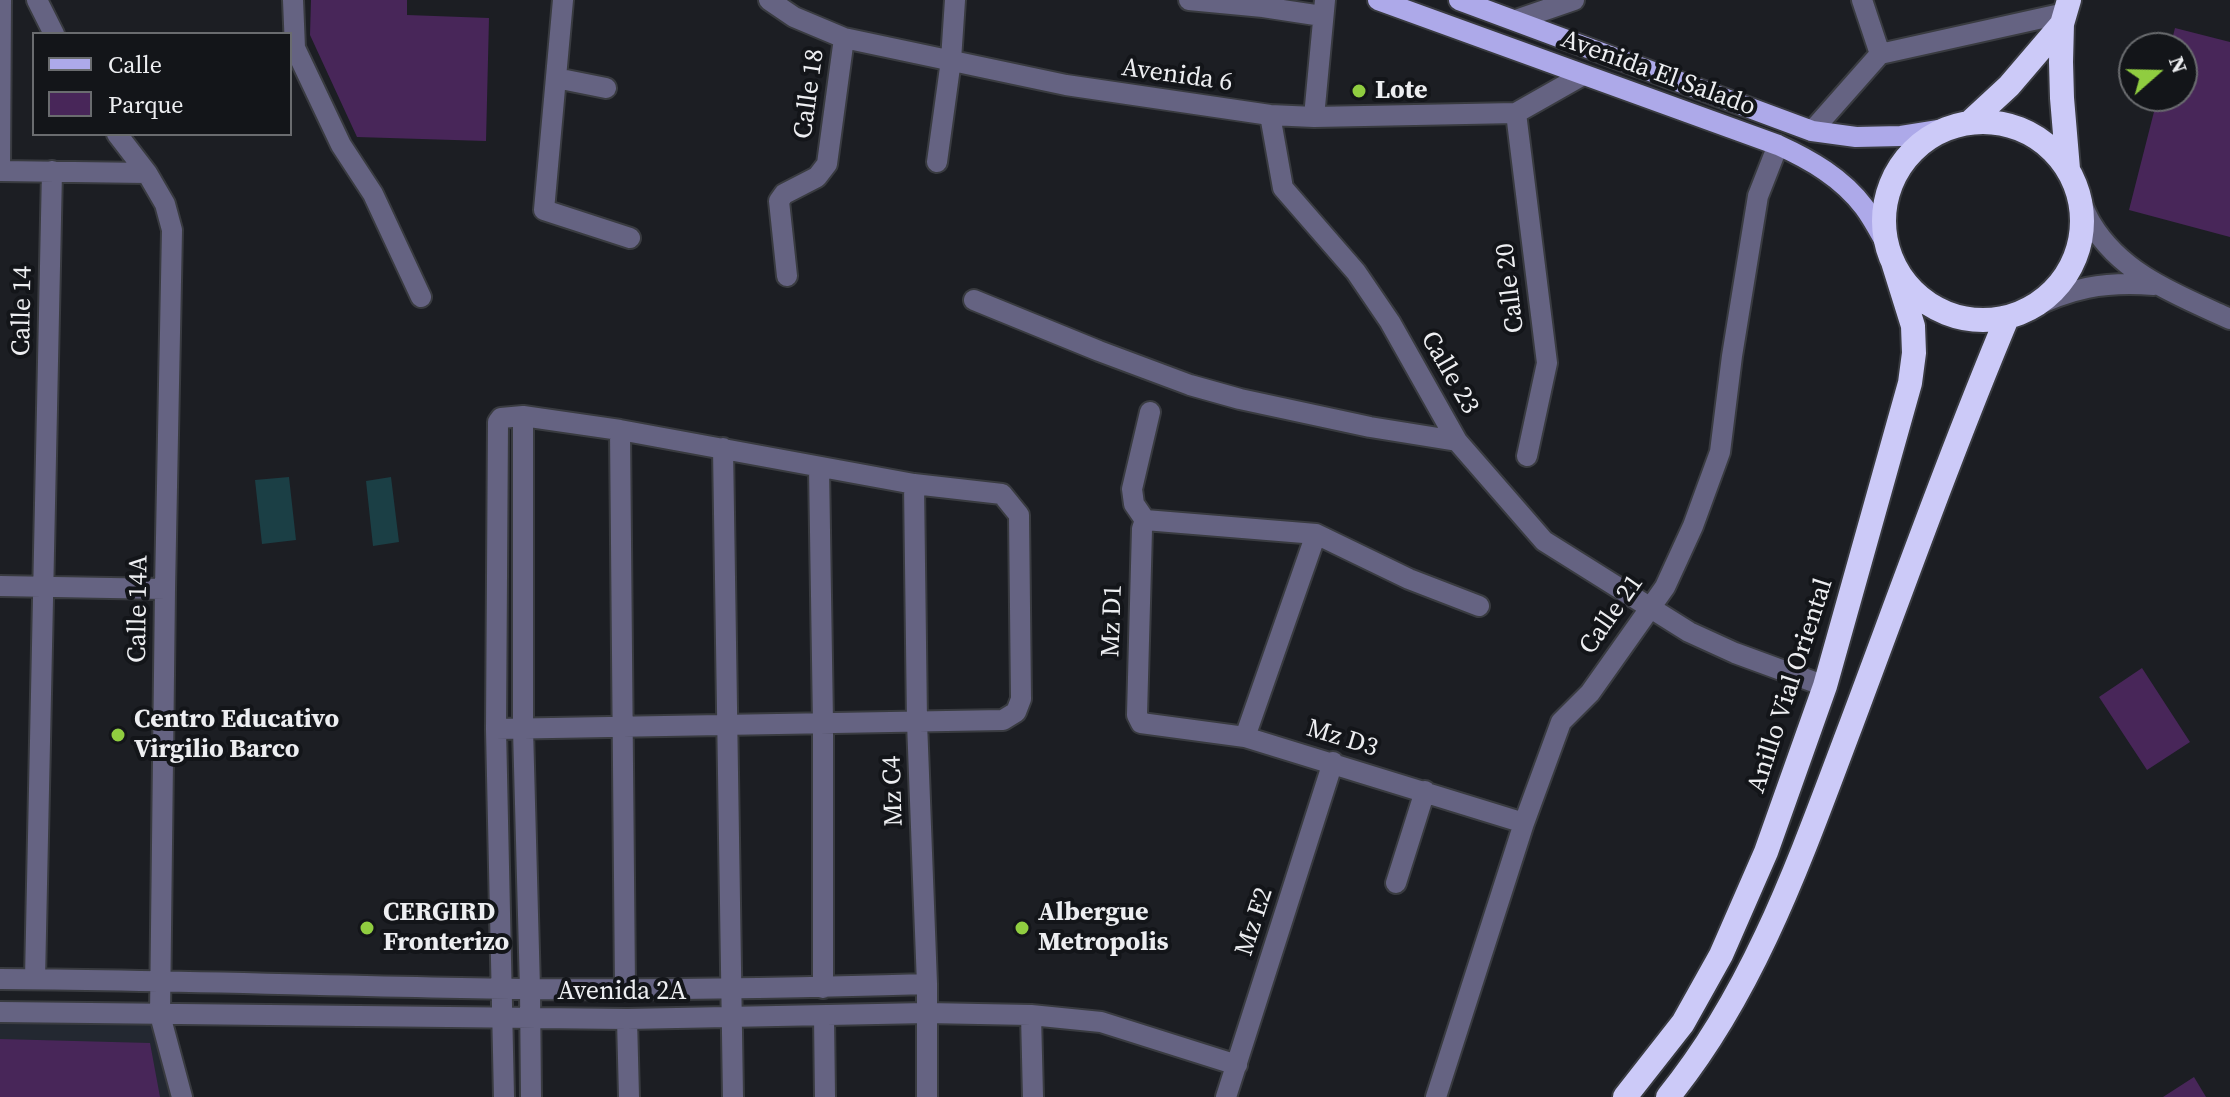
<!DOCTYPE html>
<style>
body{margin:0}
#map{position:relative;width:2230px;height:1097px;overflow:hidden;background:#1c1e23;font-family:"Source Serif 4",serif}
canvas{display:block}
.legend{position:absolute;left:32px;top:32px;width:260px;height:104px;box-sizing:border-box;background:#131519;border:2px solid #6a6c6f;margin:0;padding:10px 14px;list-style:none;font-size:24px;color:#edeef1}
.legend li{display:flex;align-items:center;gap:16px;height:40px}
.legend b{width:40px;border:2px solid #6a6c6f}
.north{position:absolute;left:2118px;top:32px;width:80px;height:80px;box-sizing:border-box;background:#131519;border:2px solid #6a6c6f;border-radius:50%;rotate:70deg;font-size:22px;font-weight:700;line-height:32px;text-align:center;color:#edeef1}
.north::after{content:'';display:block;margin:auto;width:28px;height:36px;background:#90cd40;clip-path:polygon(50% 0,100% 100%,50% 72%,0 100%)}
</style>
<div id="map">
<canvas width="2230" height="1097"></canvas>
<ul class="legend">
<li><b style="height:10px;background:#ada9e9"></b>Calle</li>
<li><b style="height:22px;background:#482659"></b>Parque</li>
</ul>
<div class="north">N</div>
</div>
<script>
const g = document.querySelector('canvas').getContext('2d');
g.lineJoin = 'round';
function fill(path, color) { g.fillStyle = color; g.fill(path, 'evenodd'); }
function trace(path, color, width, dash) { g.strokeStyle = color; g.lineWidth = width; g.lineCap = dash ? 'butt' : 'round'; g.setLineDash(dash || []); g.stroke(path); }
function write(font, color, halo, rows, align = 'center') {
  g.font = font + ' "Source Serif 4",serif'; g.lineWidth = 8; g.setLineDash([]); g.textBaseline = 'middle'; g.strokeStyle = halo; g.fillStyle = color; for (const [text, x, y, turn = 0] of rows) {
    g.save(); g.translate(x, y); g.rotate((+turn || 0) * Math.PI / 180); g.textAlign = isNaN(turn) ? turn : align; if (halo) g.strokeText(text, 0, 0); g.fillText(text, 0, 0); g.restore();
  }
}
const built = new Path2D(`
 M0 1020 153 1024 173 1097H0Z`);
const green = new Path2D(`
 M311 0H407V15L489 18 486 141 357 137 310 35Z
 M2175 28 2230 42V237L2129 210 2158 96H2182V48H2170Z
 M2142 668 2190 742 2147 770 2099 697Z
 M0 1039 150 1043 160 1097H0Z
 M2194 1077 2206 1097H2163Z`);
const water = new Path2D(`
 M289 477 296 540 262 544 255 480Z
 M391 477 399 542 373 546 366 481Z`);
const minor = new Path2D(`
 M37 0 54 34
 M293 0 295 48 341 145 373 194 421 297
 M563 0 544 210 630 238
 M769 0 794 17 844 38 1066 85 1270 115 1314 117 1516 113 1583 75
 M1189 0 1263 7 1322 16
 M1862 0 1880 54
 M1516 20 1574 0
 M556 78 606 88
 M1516 113 1547 363 1527 456
 M1270 115 1283 188 1356 272 1390 322 1457 441 1544 541 1689 632 1735 653 1825 686
 M1314 117 1325 0
 M1812 131 1880 54 2065 13
 M117 134 147 173 165 204 172 230 165 589 160 1015 182 1097
 M937 162 951 60 955 0
 M0 171 1 0
 M0 171 147 173
 M2078 195C2082 204 2086 215 2091 223 2122 275 2178 295 2230 319
 M787 276 779 201 784 194 817 177 827 164 844 38
 M974 300 1099 351 1190 385 1240 399 1370 427 1457 441
 M2025 311C2069 288 2104 281 2154 285
 M523 416V729L530 989 531 1097
 M620 430 625 988
 M723 448 733 1097
 M819 467 823 723V988
 M914 484 917 722 927 984V1097
 M1145 520 1142 529 1137 715 1141 723 1245 737 1524 823
 M1145 520 1316 534 1409 579 1479 606
 M1145 520 1134 504 1132 489 1150 412
 M0 586 165 589
 M496 729 1003 720 1016 712 1021 699 1019 515 1002 494 914 484 620 430 523 416 501 418 498 422 496 729 504 1097
 M1245 737 1316 534
 M1396 883 1425 791
 M0 979C178 980 355 987 533 989 664 990 795 988 927 984
 M35 979 52 171
 M0 1012 627 1019 927 1013 1031 1015 1101 1022 1237 1065
 M1031 1015 1033 1097
 M824 1016 825 1097
 M627 1019 629 1097
 M1226 1097 1333 762
 M1436 1097 1524 823 1561 722 1590 693 1665 587 1693 526 1720 452 1732 356 1758 196 1778 145`);
const major = new Path2D(`
 M1378 0 1778 145C1811 160 1842 178 1864 207 1873 219 1880 233 1887 245
 M1459 0 1812 131 1856 137 1901 136 1945 129`);
const highway = new Path2D(`
 M1884 221a99 99 0 1 1 198 0a99 99 0 1 1-198 0Z
 M1969 123 2009 86 2062 24
 M2068 169 2062 98 2061 62 2062 24 2069 0
 M1625 1097 1683 1023 1721 955 1766 852 1825 686 1910 383 1914 353 1913 326 1893 262
 M1668 1097C1756 989 1802 854 1851 725 1902 589 1951 452 2007 318`);
const markers = [
 [1359,91,8,"#90cd40"],
 [118,735,8,"#90cd40"],
 [367,928,8,"#90cd40"],
 [1022,928,8,"#90cd40"]
];
const streetNames = [
 ["Avenida El Salado",1658,74,20],
 ["Avenida 6",1177,76,8],
 ["Calle 18",810,94,-82],
 ["Calle 20",1511,288,-97],
 ["Calle 14",23,311,-89],
 ["Calle 23",1449,373,60],
 ["Calle 14A",139,609,-89],
 ["Calle 21",1612,615,-55],
 ["Mz D1",1113,621,-88],
 ["Anillo Vial Oriental",1791,686,-72],
 ["Mz D3",1342,739,17],
 ["Mz C4",894,791,-92],
 ["Mz E2",1255,922,-72],
 ["Avenida 2A",622,992]
];
const poiNames = [
 ["Lote",1375,91],
 ["Centro Educativo",134,720],
 ["Virgilio Barco",134,750],
 ["CERGIRD",383,913],
 ["Fronterizo",383,943],
 ["Albergue",1038,913],
 ["Metropolis",1038,943]
];
fill(built, '#232831');
fill(green, '#482659');
fill(water, '#1b3f45');
trace(minor, '#393b40', 24);
trace(major, '#393b40', 24);
trace(highway, '#393b40', 28);
trace(minor, '#656382', 20);
trace(major, '#ada9e9', 20);
trace(highway, '#cccaf8', 24);
for (const [x, y, r, color] of markers) { const dot = new Path2D(); dot.arc(x, y, r, 0, 2 * Math.PI); g.fillStyle = color; g.fill(dot); trace(dot, '#131519', 3); }
write('26px', '#edeef1', '#131519', streetNames);
write('bold 26px', '#edeef1', '#131519', poiNames, 'left');
</script>
